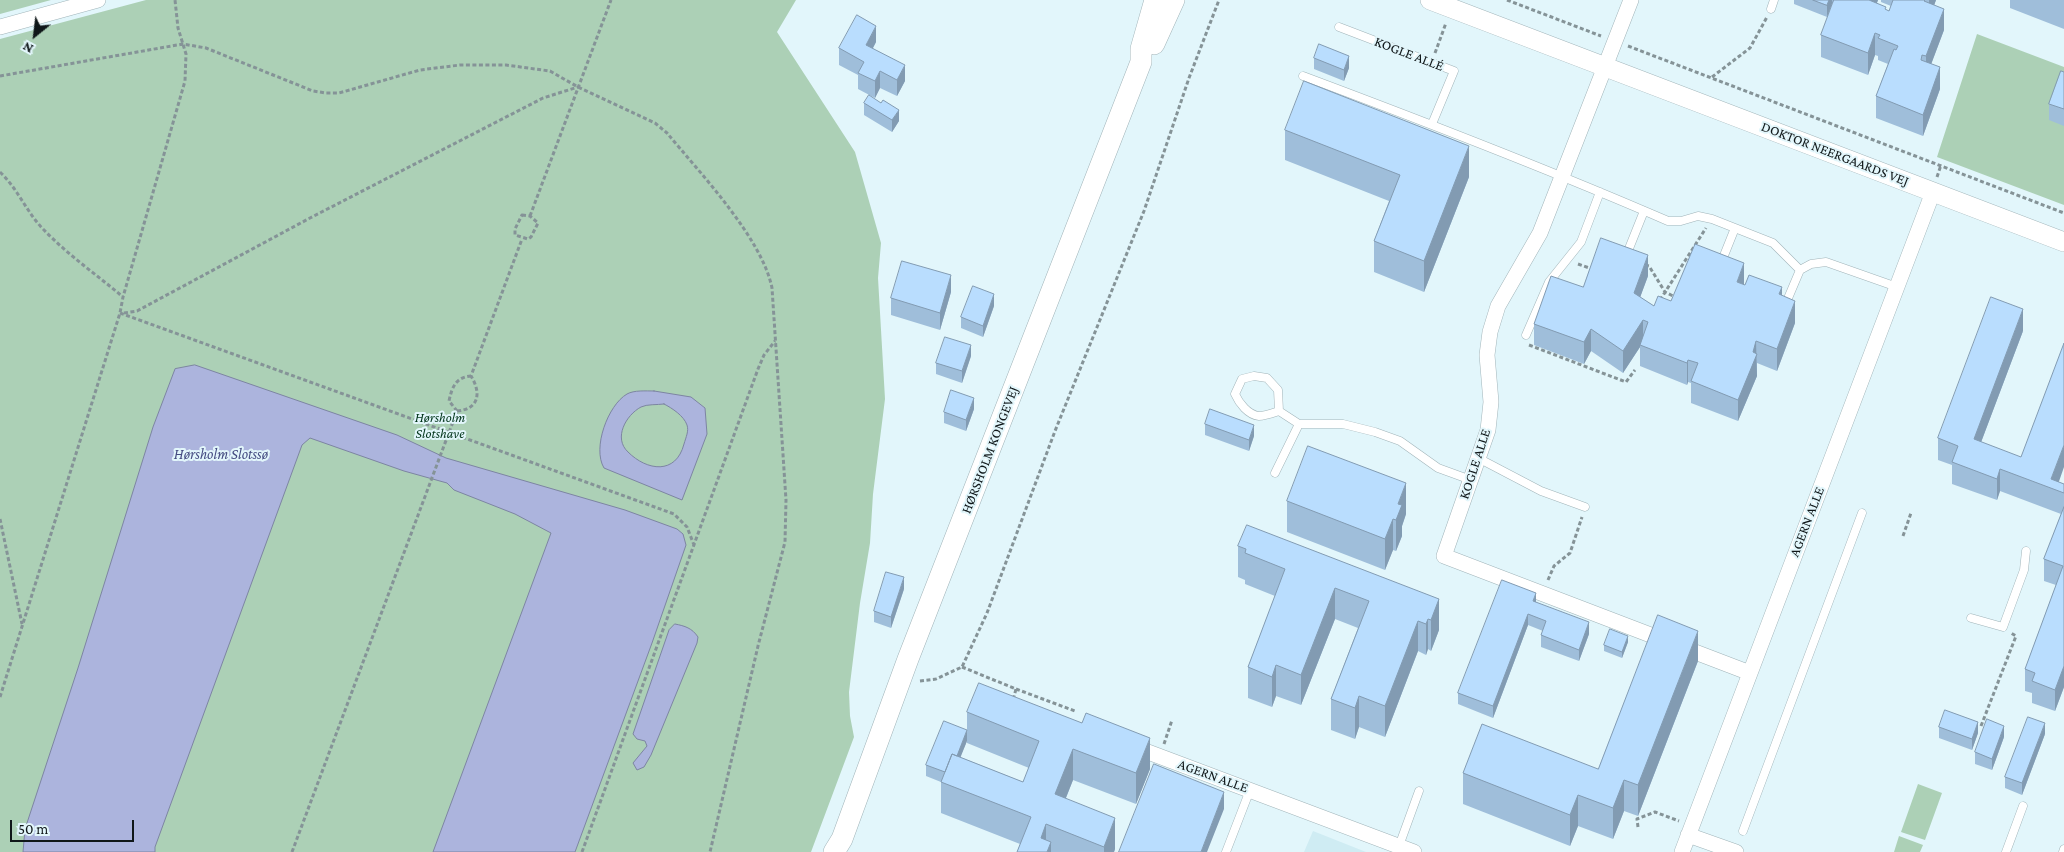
<!DOCTYPE html>
<meta charset="utf-8">
<style>
body{margin:0}
#map{position:relative;width:2064px;height:852px;overflow:hidden;background:#e2f6fb;font-family:"Crimson Pro",serif}
canvas{display:block}
.north{position:absolute;left:10px;top:10px;width:50px;height:50px;-webkit-text-stroke:4px #e2f6fb;paint-order:stroke;rotate:209deg;font-size:14px;font-weight:700;line-height:20px;text-align:center;color:#101719}
.north::after{content:'';display:block;margin:auto;width:18px;height:22px;background:#101719;clip-path:polygon(50% 0,100% 100%,50% 72%,0 100%)}
.scale{position:absolute;left:10px;top:820px;width:124px;height:22px;box-sizing:border-box;border:2px solid #101719;border-top:0;padding-left:6px;font-size:15px;line-height:18px;white-space:nowrap;color:#101719;-webkit-text-stroke:4px #e2f6fb;paint-order:stroke}
</style>
<div id="map">
<canvas width="2064" height="852"></canvas>
<div class="north">N</div>
<div class="scale">50 m</div>
</div>
<script>
const g = document.querySelector('canvas').getContext('2d');
g.lineJoin = 'round';
function fill(path, color) { g.fillStyle = color; g.fill(path, 'evenodd'); }
function trace(path, color, width, dash) { g.strokeStyle = color; g.lineWidth = width; g.lineCap = dash ? 'butt' : 'round'; g.setLineDash(dash || []); g.stroke(path); }
function write(font, color, halo, rows, align = 'center') {
  g.font = font + ' "Crimson Pro",serif'; g.lineWidth = 4; g.setLineDash([]); g.textBaseline = 'middle'; g.strokeStyle = halo; g.fillStyle = color; for (const [text, x, y, turn = 0] of rows) {
    g.save(); g.translate(x, y); g.rotate((+turn || 0) * Math.PI / 180); g.textAlign = isNaN(turn) ? turn : align; if (halo) g.strokeText(text, 0, 0); g.fillText(text, 0, 0); g.restore();
  }
}
const built = new Path2D(`
 M1313 831 1366 852H1304Z`);
const green = new Path2D(`
 M0 0H51L0 14Z
 M146 0H796L777 32 855 152 881 243 878 278 885 399 873 494 870 543 860 603 849 692 850 716 854 737 811 852H0V39Z
 M1977 34 2064 67V205L1937 157Z
 M1918 784 1942 793 1925 840 1901 832Z
 M1899 836 1923 845 1920 852H1894Z`);
const water = new Path2D(`
 M195 365 397 435 446 458 625 510 677 529 683 534 686 545 652 643 575 852H433L551 533 515 514 454 490 447 483 404 471 310 438 302 445 155 847V852H23L25 829 78 668 153 427 175 369Z
 M654 391 691 397 705 408 707 434 682 500 604 468C592 448 608 405 627 394 634 390 646 391 654 391ZM664 404C672 408 684 416 687 425 689 431 686 437 684 444 676 475 647 471 628 452 613 438 626 415 641 407 647 404 657 405 664 404Z
 M675 624C685 626 692 628 698 637L697 643 651 755 644 767 637 770 633 763 647 746 645 741 637 739 633 734 669 630Z`);
const path = new Path2D(`
 M1507 0 1601 36
 M1628 46 2064 213
 M1435 53 1446 23
 M0 76 183 44 206 48 313 91 326 93H339L420 70 460 65H506L550 71 578 87 655 123 667 133C700 173 762 238 772 288L786 500 785 542 758 646 710 852
 M1712 77 1750 48 1767 17
 M0 172C18 189 27 213 44 230 68 255 97 275 123 297
 M1937 177 1941 165
 M522 215 530 216 538 223 531 237 528 239 515 235V229Z
 M530 216 611 0
 M1578 264 1592 269
 M1645 265 1649 266 1665 292 1675 297
 M1660 300 1706 228
 M120 313 674 514 687 527 694 545
 M124 313 137 311 310 218 543 98 578 87
 M1529 345 1626 382 1635 370
 M457 411C480 409 481 392 471 376L522 239
 M457 411 449 401C452 387 456 377 471 376
 M0 519 22 624
 M1903 536 1911 513
 M1548 580 1554 566 1570 553 1582 517
 M962 667 1016 689 1013 700
 M920 681 936 679 962 667 987 613 1055 431 1144 211 1189 78 1219 0
 M1016 689 1075 711
 M0 697 120 313 123 297 185 81 186 54 178 28 175 0
 M1981 726 2016 636 2011 633
 M1164 744 1172 720
 M1638 827 1637 819 1655 812 1679 821
 M292 852 457 411
 M582 852 758 369 764 355 775 341`);
const service = new Path2D(`
 M1771 9 1774 0
 M1339 27 1454 71 1432 124
 M1303 76C1426 122 1548 169 1668 221H1681L1698 216 1712 219 1773 243 1800 270
 M1626 256 1644 211
 M1721 263 1735 228
 M1786 303 1800 270 1811 264 1826 262 1897 287
 M1526 335 1549 282 1581 242 1600 192
 M1279 411C1273 413 1265 416 1259 416 1248 415 1239 403 1235 394L1242 379 1254 376 1267 378 1278 390 1279 411 1299 424
 M1478 458 1541 491 1585 507
 M1275 473 1299 424H1343L1375 432 1400 441 1438 468 1471 480
 M1971 618 2003 627 2024 570 2026 551
 M1743 831 1862 513
 M1399 846 1419 791
 M1226 852 1250 790
 M2006 852 2023 806
 M2063 852 2064 849`);
const minor = new Path2D(`
 M1631 0 1540 233 1498 306 1490 332 1487 355 1491 402 1488 430 1444 556 1750 673
 M0 27 98 0
 M1132 746 1414 852
 M1688 835 1736 852
 M1682 852 1933 192`);
const tertiary = new Path2D(`
 M1430 0 2064 242`);
const secondary = new Path2D(`
 M1154 44 1174 0
 M834 852 842 839 908 659 1141 62V49L1155 0`);
const wall = new Path2D(`
 M1794 0H1878L1877 3 1886 10 1889 11 1891 6 1881 2V0H1936L1934 5 1944 30 1931 64 1940 89 1923 136 1876 118V96L1888 64 1878 60V56L1875 55 1868 75 1821 57V35L1833 3H1832L1827 17 1794 4Z
 M2010 0H2064V29L2010 8Z
 M876 42 873 48 905 81 897 96 880 88 875 98 858 89V75L839 65V48Z
 M1314 58 1349 68 1344 81 1314 69Z
 M2064 72V126L2049 120V104Z
 M864 103H881L899 121 892 132 864 115Z
 M1285 130 1469 177 1424 292 1374 272V241L1389 201 1285 160Z
 M1648 276 1640 297 1654 306 1744 285 1782 295 1795 323 1777 371 1757 363V376L1738 421 1691 403V383L1688 382 1687 385 1640 366V347L1623 373 1591 351 1584 364 1534 345V324L1583 287Z
 M951 292 940 330 891 315V298Z
 M994 306 983 337 961 328V317Z
 M2023 331 1981 442 2059 482 2064 484V687L2055 711 2032 703V693L2025 691V669L2056 585 2044 581V559L2061 514 2000 491 1997 500 1952 484V465L1938 460V438Z
 M971 356 962 383 936 374V363Z
 M974 409 966 431 944 423V412Z
 M1205 424 1254 436 1249 451 1205 435Z
 M1287 501 1406 514 1402 526V536L1396 551 1393 550 1385 570 1287 532Z
 M1238 546 1439 599V630L1431 651 1428 649 1426 655 1418 651 1385 737 1359 727 1355 739 1331 730V699L1358 628 1335 619 1301 705 1276 696 1272 707 1248 698V667L1275 596 1245 584V580L1238 577Z
 M904 589 891 628 874 622V611Z
 M1536 602 1589 634 1579 661 1541 647V635L1543 631 1528 625 1493 718 1458 704V693Z
 M1628 642 1622 658 1604 651V645Z
 M1698 661 1638 816 1624 811 1613 839 1578 826 1570 846 1463 804V773L1598 769Z
 M967 712 1150 769 1136 804 1073 780 1066 798 1115 849 1114 852H1017L1020 844 941 813V782L926 776V765L967 741 960 757 1023 782 1029 768 967 743Z
 M1939 727 1978 733 1972 750 1939 738Z
 M2045 734 2022 795 2005 788V777Z
 M2004 737 1992 770 1975 764V752Z`);
const shadedWall = new Path2D(`
 M1829 0H1832V4L1827 17V5Z
 M1871 0H1878L1871 18Z
 M1929 0H1936L1929 20Z
 M1944 9V30L1926 78V56Z
 M876 26V42L866 61V45Z
 M1875 33V55L1868 75V53Z
 M1349 56V68L1344 81V70Z
 M905 65V81L897 96V80Z
 M1940 67V89L1923 136V115Z
 M880 71V88L875 98V81Z
 M899 110V121L892 132V120Z
 M1469 146V177L1424 292V261Z
 M1648 255V276L1634 314V293Z
 M1744 263V285L1737 282Z
 M951 275V292L940 330V313Z
 M1782 287V308L1779 294Z
 M994 294V306L983 337V326Z
 M1795 301V323L1777 371V349Z
 M2023 309V331L1974 461V439Z
 M1643 320V342L1640 345V347L1623 373V351Z
 M1591 329V351L1584 364V342Z
 M1756 341 1757 376 1738 421V400Z
 M971 345V356L962 383V371Z
 M1688 360V382L1687 385V363Z
 M974 398V409L966 431V420Z
 M1254 425V436L1249 451V440Z
 M2064 445V467L2056 490 2051 479Z
 M2000 469V491L1997 500V479Z
 M1406 483V514L1402 526V536L1396 551V520L1398 504Z
 M1393 519V550L1385 570V539Z
 M904 577V589L891 628V617Z
 M1335 588V619L1301 705V675Z
 M1536 593V604L1533 601Z
 M1439 599V630L1431 651V620Z
 M1528 614V625L1493 718V706Z
 M1428 619V649L1426 655V624Z
 M1418 621V651L1385 737V706Z
 M1589 622V634L1579 661V650Z
 M1698 631V661L1638 816V785Z
 M1628 636V642L1622 658V652Z
 M1276 665V696L1272 707V677Z
 M2064 666V687L2055 711V690Z
 M1359 696V727L1355 739V708Z
 M1978 722V733L1972 750V739Z
 M2045 723V734L2022 795V783Z
 M2004 726V737L1992 770V759Z
 M967 730V741L949 786V774Z
 M1150 738V769L1136 804V773Z
 M1073 749V780L1055 825V794Z
 M1624 780V811L1613 839V808Z
 M1224 792V809L1207 852H1201Z
 M1578 795V826L1570 846V815Z
 M1115 818V849L1114 852H1104V847Z
 M1046 824V852L1041 838Z
 M1051 842V852H1047Z`);
const building = new Path2D(`
 M1813 0H1829L1827 5Z
 M1834 0H1869L1886 7 1885 9 1889 11 1893 0H1925L1924 1 1944 9 1926 56 1922 55 1921 60 1940 67 1923 115 1876 96 1894 49 1896 50 1898 46 1878 38 1880 35 1875 33 1868 53 1821 35Z
 M857 15 876 26 866 45 905 65 897 80 880 71 875 81 858 73 864 62 839 48Z
 M1319 44 1349 56 1344 70 1314 58Z
 M2061 71 2064 72V109L2049 104Z
 M1304 81 1469 146 1424 261 1374 241 1400 175 1285 130Z
 M869 95 881 103 883 100 899 110 892 120 864 103Z
 M1601 238 1648 255 1634 293 1654 306 1658 296 1671 301 1695 244 1744 263 1737 282 1745 285 1749 275 1782 287 1779 294 1795 301 1777 349 1756 341 1753 352 1757 354 1738 400 1691 381 1698 363 1688 360 1687 363 1640 345 1648 322 1643 320 1623 351 1591 329 1584 342 1534 324 1551 276 1583 287Z
 M902 261 951 275 940 313 891 298Z
 M973 286 994 294 983 326 961 317Z
 M1991 297 2023 309 1974 439 2021 457 2064 343V445L2051 479 2064 484V493L2000 469 1997 479 1952 462 1958 446 1938 438Z
 M945 337 971 345 962 371 936 363Z
 M951 390 974 398 966 420 944 412Z
 M1210 409 1254 425 1249 440 1205 424Z
 M1308 446 1406 483 1398 504 1402 505 1396 520 1393 519 1385 539 1287 501Z
 M2064 507V666L2055 690 2032 681 2035 673 2025 669 2063 566 2044 559Z
 M1247 525 1439 599 1431 620 1428 619 1426 624 1418 621 1385 706 1359 696 1355 708 1331 699 1369 601 1335 588 1301 675 1276 665 1272 677 1248 667 1285 569 1245 553 1246 549 1238 546Z
 M886 572 904 577 891 617 874 611Z
 M1502 580 1536 593 1533 601 1589 622 1579 650 1541 635 1546 621 1528 614 1493 706 1458 693Z
 M1658 615 1698 631 1638 785 1624 780 1613 808 1578 795 1570 815 1463 773 1482 724 1598 769Z
 M1610 629 1628 636 1622 652 1604 645Z
 M979 683 1082 723 1086 713 1150 738 1136 773 1073 749 1055 794 1115 818 1104 847 1046 824 1041 838 1051 842 1047 852H1017L1031 817 941 782 952 754 1023 782 1039 741 967 712Z
 M1945 710 1978 722 1972 739 1939 727Z
 M2028 717 2045 723 2022 783 2005 777Z
 M1987 719 2004 726 1992 759 1975 752Z
 M944 721 967 730 957 756 952 754 945 772 926 765Z
 M1154 764 1224 792 1201 852H1119Z`);
const streetNames = [
 ["KOGLE ALLÉ",1409,54,21],
 ["DOKTOR NEERGAARDS VEJ",1835,154,21],
 ["HØRSHOLM KONGEVEJ",990,450,-69],
 ["KOGLE ALLE",1475,464,-72],
 ["AGERN ALLE",1807,522,-69],
 ["AGERN ALLE",1213,776,20]
];
const parkNames = [
 ["Hørsholm",440,418],
 ["Slotshave",440,434]
];
const waterNames = [
 ["Hørsholm Slotssø",221,454]
];
fill(built, '#cfecf3');
fill(green, '#acd0b6');
fill(water, '#acb4dd');
trace(water, '#7d85a2', 1);
trace(service, '#a1b4b9', 9);
trace(minor, '#a1b4b9', 16);
trace(tertiary, '#a1b4b9', 20);
trace(secondary, '#a1b4b9', 22);
trace(path, '#859397', 3, [4, 2.5]);
trace(service, '#fff', 8);
trace(minor, '#fff', 15);
trace(tertiary, '#fff', 19);
trace(secondary, '#fff', 21);
fill(wall, '#9fbeda');
fill(shadedWall, '#829bb2');
fill(building, '#b9ddfe');
trace(building, '#829bb2', 1);
write('14px', '#101719', '#e2f6fb', streetNames);
write('italic 14px', '#013419', '#e2f6fb', parkNames);
write('italic 15px', '#434a80', '#e2f6fb', waterNames);
</script>
